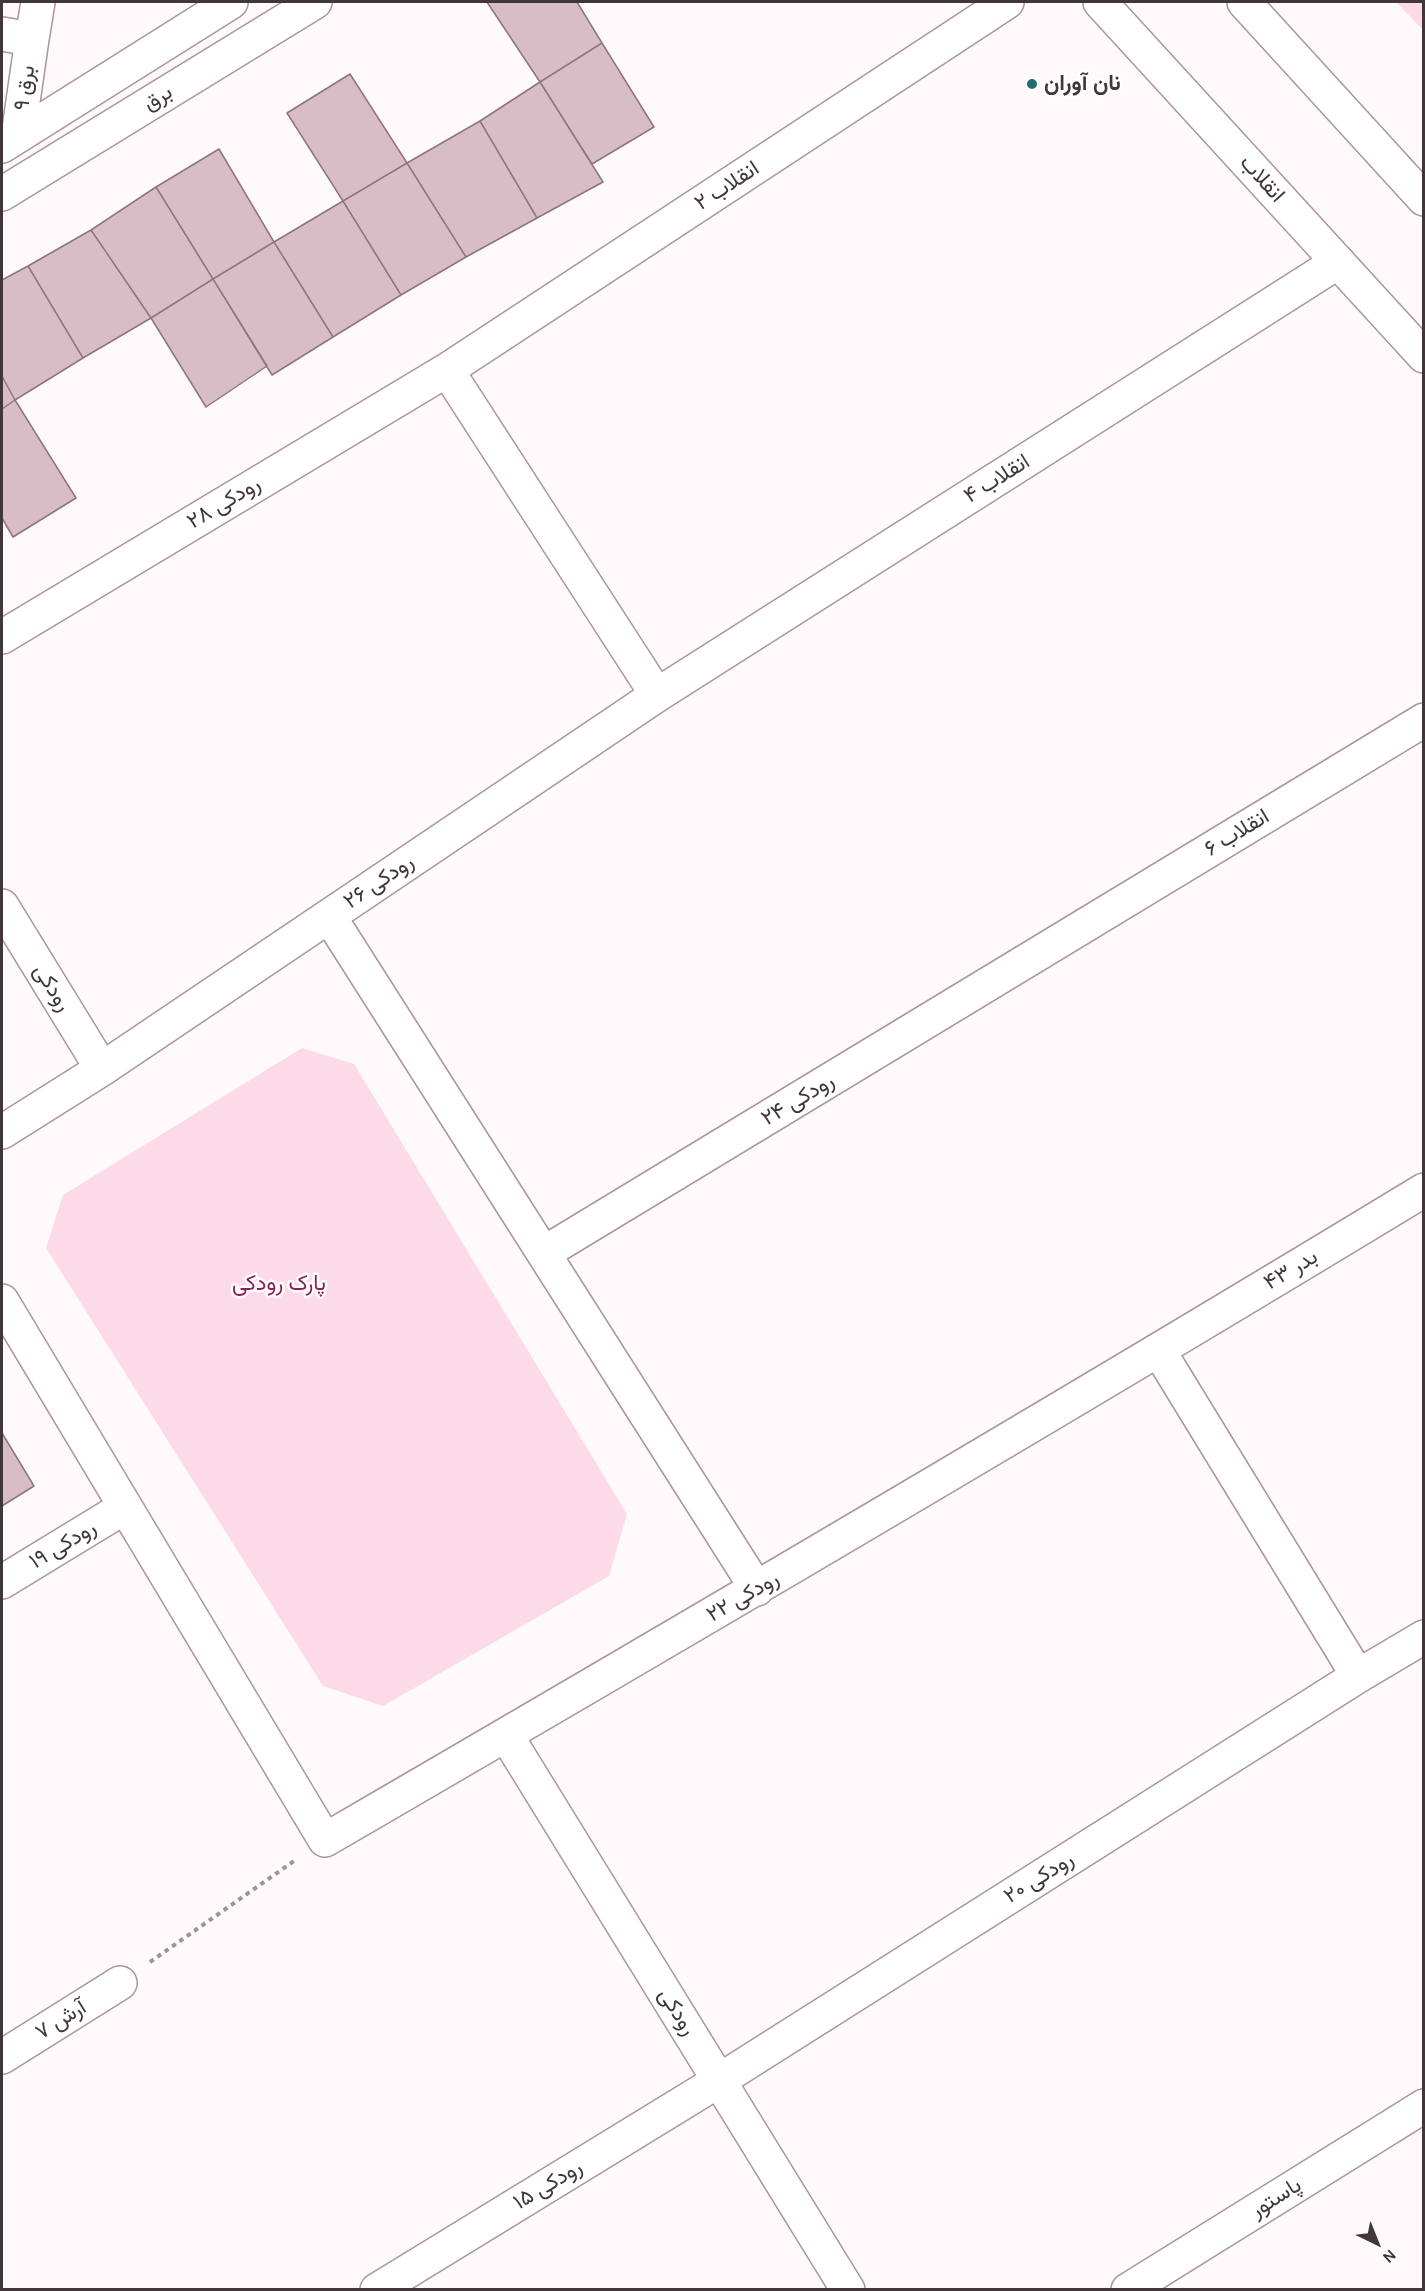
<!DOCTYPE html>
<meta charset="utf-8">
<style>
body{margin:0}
#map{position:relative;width:1425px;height:2291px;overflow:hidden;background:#fef9fb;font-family:Karla,sans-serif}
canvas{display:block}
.frame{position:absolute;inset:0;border:3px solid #41363a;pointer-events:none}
.north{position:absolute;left:1347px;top:2213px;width:60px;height:60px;-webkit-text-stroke:4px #fff;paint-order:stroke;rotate:137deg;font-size:16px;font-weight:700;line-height:24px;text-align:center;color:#41363a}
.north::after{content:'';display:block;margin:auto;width:21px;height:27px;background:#41363a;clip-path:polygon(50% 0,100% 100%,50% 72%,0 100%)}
</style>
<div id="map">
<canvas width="1425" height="2291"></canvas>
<div class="frame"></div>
<div class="north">N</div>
</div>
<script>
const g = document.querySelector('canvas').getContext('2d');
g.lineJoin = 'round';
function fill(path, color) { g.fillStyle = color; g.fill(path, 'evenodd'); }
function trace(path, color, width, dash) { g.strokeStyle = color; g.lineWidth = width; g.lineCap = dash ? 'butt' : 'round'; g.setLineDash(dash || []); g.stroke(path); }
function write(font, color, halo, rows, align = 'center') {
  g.font = font + ' Karla,Vazirmatn,sans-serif'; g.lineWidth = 5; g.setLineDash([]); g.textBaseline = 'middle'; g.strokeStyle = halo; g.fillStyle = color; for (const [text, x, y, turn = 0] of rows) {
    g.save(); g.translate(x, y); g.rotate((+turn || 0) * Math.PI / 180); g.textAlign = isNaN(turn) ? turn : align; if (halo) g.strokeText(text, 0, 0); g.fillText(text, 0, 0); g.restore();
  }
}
const green = new Path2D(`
 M1396 2H1423V30Z
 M302 1048 354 1064 627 1514 609 1576 383 1706 323 1686 46 1248 63 1195Z`);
const building = new Path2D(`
 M487 2H577L602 43 540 82Z
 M602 43 654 127 592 164 540 82Z
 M350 74 407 163 343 201 287 113Z
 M540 82 603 182 537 218 480 121Z
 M480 121 537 218 466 257 407 163Z
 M219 149 274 242 213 279 156 187Z
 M407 163 466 257 401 295 343 201Z
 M156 187 213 279 151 318 91 230Z
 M343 201 401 295 333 337 274 242Z
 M91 230 151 318 83 358 28 266Z
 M274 242 333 337 272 375 213 279Z
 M28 266 83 358 15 400 2 376V280Z
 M213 279 267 366 206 407 151 318Z
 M2 376 15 400 2 409Z
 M15 400 76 498 13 537 2 518V409Z
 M2 1433 34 1486 2 1506Z`);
const path = new Path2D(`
 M150 1962 294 1861`);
const minor = new Path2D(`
 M2 34 32 39 38 2
 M18 136 32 39
 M2 146 231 2
 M2 194 315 2
 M447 370 657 695
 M2 637 447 370 1007 2
 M2 906 102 1069
 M329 916 757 1589
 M2 1132 102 1069 657 695 1338 262
 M544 1253 1424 720
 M2 1301 325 1840C693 1626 1060 1411 1424 1190
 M1159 1351 1358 1676
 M2 1582 125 1507
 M506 1735 848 2290
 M2 2057 120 1983
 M377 2290 720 2080 1358 1676 1424 1637
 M1128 2290 1424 2106`);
const major = new Path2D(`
 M1100 2 1424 356
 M1244 2 1424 199`);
const markers = [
 [1032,84,6,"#206c71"]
];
const poiNames = [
 ["نان آوران",1044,84]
];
const streetNames = [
 ["برق ۹",25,88,-82],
 ["برق",158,98,-32],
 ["انقلاب",1262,179,48],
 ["انقلاب ۲",727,186,-33],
 ["انقلاب ۴",997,479,-32],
 ["رودکی ۲۸",224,503,-31],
 ["انقلاب ۶",1237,833,-31],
 ["رودکی ۲۶",379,882,-34],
 ["رودکی",52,988,58],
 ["رودکی ۲۴",798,1100,-31],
 ["بدر ۴۳",1291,1270,-31],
 ["رودکی ۱۹",63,1545,-31],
 ["رودکی ۲۲",743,1597,-30],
 ["رودکی ۲۰",1039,1878,-32],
 ["رودکی",677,2012,58],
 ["آرش ۷",61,2020,-32],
 ["رودکی ۱۵",548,2185,-31],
 ["پاستور",1276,2198,-32]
];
const parkNames = [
 ["پارک رودکی",279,1284]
];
fill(green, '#fddae7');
fill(building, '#d8bdc7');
trace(building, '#8d757e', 1.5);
trace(minor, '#ad949e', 36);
trace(major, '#ad949e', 36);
trace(path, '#9c9497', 4, [4.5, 4.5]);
trace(minor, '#fff', 33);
trace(major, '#fff', 33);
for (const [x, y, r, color] of markers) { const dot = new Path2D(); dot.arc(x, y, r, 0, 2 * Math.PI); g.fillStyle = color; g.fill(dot); trace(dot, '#fff', 2); }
write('bold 22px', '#41363a', '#fff', poiNames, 'left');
write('22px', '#41363a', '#fff', streetNames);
write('22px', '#8e1e59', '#fff', parkNames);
</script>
